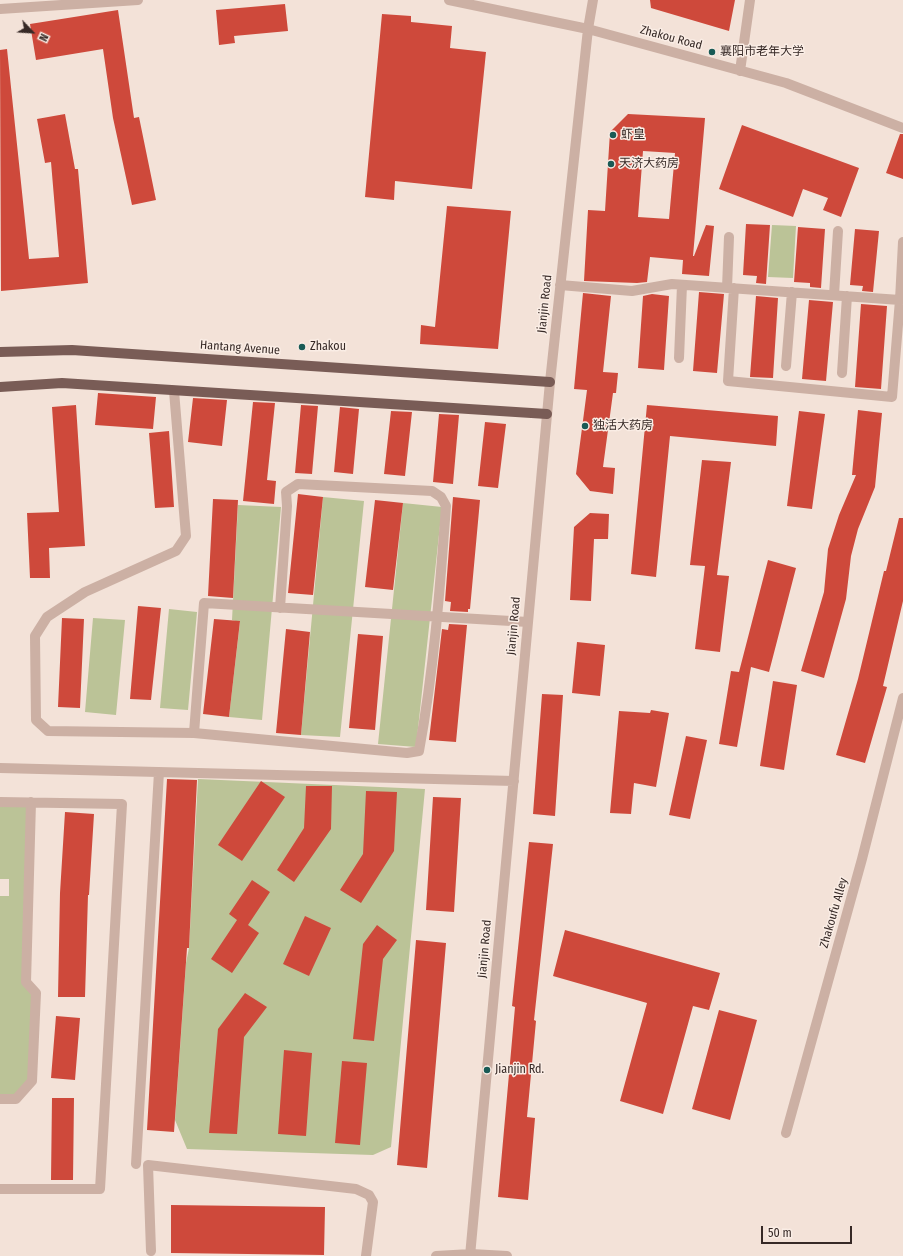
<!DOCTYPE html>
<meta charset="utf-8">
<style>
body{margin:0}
#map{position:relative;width:903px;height:1256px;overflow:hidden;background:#f3e2d8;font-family:"Fira Sans Condensed",sans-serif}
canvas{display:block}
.north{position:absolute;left:12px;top:12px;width:40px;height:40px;-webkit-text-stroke:3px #faede5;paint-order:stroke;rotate:115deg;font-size:11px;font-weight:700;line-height:16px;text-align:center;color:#362926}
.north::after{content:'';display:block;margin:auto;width:14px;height:18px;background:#362926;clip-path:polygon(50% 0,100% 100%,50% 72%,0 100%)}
.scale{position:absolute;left:761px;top:1226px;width:91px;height:18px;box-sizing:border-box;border:2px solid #362926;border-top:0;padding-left:5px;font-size:12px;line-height:14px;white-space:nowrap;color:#362926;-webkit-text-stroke:3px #faede5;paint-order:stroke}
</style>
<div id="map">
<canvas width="903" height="1256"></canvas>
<div class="north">N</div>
<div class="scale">50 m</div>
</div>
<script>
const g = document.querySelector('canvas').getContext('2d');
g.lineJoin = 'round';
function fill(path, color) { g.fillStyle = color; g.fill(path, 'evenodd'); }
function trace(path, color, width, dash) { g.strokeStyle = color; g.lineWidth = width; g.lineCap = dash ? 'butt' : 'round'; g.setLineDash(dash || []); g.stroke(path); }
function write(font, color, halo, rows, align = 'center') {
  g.font = font + ' "Fira Sans Condensed","Noto Sans SC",sans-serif'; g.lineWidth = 3; g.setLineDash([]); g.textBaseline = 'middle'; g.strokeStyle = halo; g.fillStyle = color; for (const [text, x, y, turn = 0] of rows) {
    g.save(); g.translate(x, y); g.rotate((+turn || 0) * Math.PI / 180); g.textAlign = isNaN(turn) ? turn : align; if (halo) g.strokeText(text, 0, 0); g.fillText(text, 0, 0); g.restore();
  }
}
const green = new Path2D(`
 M772 225 796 226 793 278 768 277Z
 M323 497 364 501 340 737 301 735Z
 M403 503 442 507 416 747 378 744Z
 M238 505 281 507 262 720 229 717 240 622 232 620Z
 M169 609 197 612 188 710 160 708Z
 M93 618 125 620 116 715 85 712Z
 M198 779 425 789 391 1147 373 1155 187 1149 175 1120 186 963 189 948Z
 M0 802H31L26 982 36 993 32 1081 16 1099H0V896H9V879H0Z`);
const building = new Path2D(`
 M650 0H735L729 31 651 8Z
 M285 4 288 31 234 36 235 43 219 45 216 10Z
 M118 10 134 118 139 117 156 200 132 205 113 118 103 49 36 60 30 24Z
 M382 14 411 16V22L452 26 450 48 486 52 472 189 395 181 394 200 365 197Z
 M7 49 29 259 59 257 51 162 45 163 37 119 65 114 75 169H78L88 283 1 291 0 50Z
 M628 114 705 118 693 256H694L706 225 714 226 709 276 682 274 683 260 650 257 647 282 637 283 584 281 588 210 605 211 610 132ZM643 151 675 153 669 219 638 217Z
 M742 125 859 168 841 217 823 210 828 198 803 189 793 217 719 189Z
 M900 134H903V179L886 173Z
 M447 206 511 211 498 349 420 344 421 325 435 327Z
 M746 224 770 225 766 284 756 283 757 276 743 275Z
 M798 227 825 229 821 288 810 287V283L794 282Z
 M855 229 879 231 873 292 862 291 863 286 850 285Z
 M699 292 724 294 717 373 693 371Z
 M583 293 611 296 603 372 618 373 616 393H613L603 467 615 468 613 494 590 491 576 474 587 390 574 389Z
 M652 294 669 296 664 370 638 368 643 296Z
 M756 296 778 298 773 378 750 377Z
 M809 300 833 302 826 381 802 379Z
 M861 304 887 306 881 389 855 387Z
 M98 393 156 397 153 429 95 425Z
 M193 398 227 400 222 446 188 442Z
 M253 402 275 403 267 480 276 481 274 504 243 501Z
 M76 405 85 546 49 548 50 578H30L27 513 59 512 52 407Z
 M301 405 318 406 312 474 295 473Z
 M647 405 778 416 776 446 670 436 656 577 631 574Z
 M340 407 359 409 353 474 334 472Z
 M858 410 882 413 875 487 858 529 851 556 846 599 824 678 801 671 824 592 828 549 839 515 856 475H852Z
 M391 411 412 412 405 476 384 474Z
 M799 411 825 414 812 509 787 506Z
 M439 414 459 415 453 484 433 482Z
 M485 422 506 424 498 488 478 486Z
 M169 431 174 507 155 508 149 433Z
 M702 460 731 462 717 575 729 576 720 652 695 649 705 566 690 565Z
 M298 494 323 497 313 595 288 593Z
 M453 497 480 500 470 609H468V612L450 611 451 602 445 601Z
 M213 499 238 500 233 598 208 596Z
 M375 500 403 503 393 590 365 587Z
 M590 513 609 514 608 539H594L591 601 570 600 574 527Z
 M899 518H903V601L883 686 887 687 865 763 836 755 858 679 884 571H886Z
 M768 560 796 568 769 672 751 667 737 747 719 744 731 671 739 672Z
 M138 606 161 608 151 700 130 699Z
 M62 618 84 619 80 708 58 707Z
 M214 619 240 621 229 717 203 714Z
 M449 624 467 625 456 742 429 740 442 629 448 630Z
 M286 629 310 632 301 735 276 733Z
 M358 634 383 636 375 730 349 728Z
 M577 642 605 645 600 696 572 693Z
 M773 681 797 685 784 770 760 766Z
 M542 694 563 695 555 816 533 814Z
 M651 710 669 713 656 787 634 783 631 814 610 813 619 711 650 713Z
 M686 736 707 740 690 819 669 815Z
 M167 779 197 780 189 948H187L174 1132 147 1130Z
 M261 781 285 797 242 861 218 845Z
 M306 786H332L331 829 294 882 277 870 304 828Z
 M366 791 397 792 394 851 361 903 340 890 363 854Z
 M433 797 461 798 454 912 426 910Z
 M65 812 94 814 89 895H88L85 997H58L60 893Z
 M529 842 553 844 534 1020 536 1021 527 1117 535 1118 528 1200 498 1197 515 1007 512 1006Z
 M252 880 270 892 248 925 259 933 232 973 211 959 237 920 229 914Z
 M305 916 331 928 309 976 283 964Z
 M377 925 397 940 383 959 374 1041 353 1039 363 944Z
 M565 930 720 973 709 1010 693 1006 663 1114 620 1101 647 1003 553 976Z
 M416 940 446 943 427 1168 397 1165Z
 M245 993 267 1007 244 1037 237 1134 209 1133 218 1029Z
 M719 1010 757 1020 730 1120 692 1109Z
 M56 1016 80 1018 75 1080 51 1078Z
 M284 1050 312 1053 306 1136 278 1134Z
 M342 1061 367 1063 360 1145 335 1143Z
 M52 1098H74L73 1180H51Z
 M171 1205 325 1207 324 1255 171 1253Z`);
const minor = new Path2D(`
 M449 0 588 29 786 83 903 128
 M0 9 138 0
 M740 71 750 0
 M560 285 632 291 672 284 900 300 903 242
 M727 288 729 237
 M734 288 728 381 892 397 900 300
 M834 295 838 231
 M679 358 682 285
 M786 366 792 292
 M842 373 847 296
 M174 391 186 536 176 551 85 592 47 617 35 636 36 720 48 731 194 733 407 753 419 751C434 670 440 588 446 506L441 497 432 491 298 484 286 492 287 506 280 608
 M194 733 204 603 528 622
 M0 768 514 781
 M0 802 122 804 100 1189H0
 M0 1099H16L32 1081 36 993 26 982 31 802
 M786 1133 862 859 903 698
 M136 1164 159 772
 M151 1251 148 1165 356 1189 369 1195 373 1202 366 1256
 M436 1256 471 1254 507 1256
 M470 1256 550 382 588 29 593 0`);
const major = new Path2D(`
 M0 352 72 350 550 382
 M0 387 62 383 547 414`);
const markers = [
 [712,52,4,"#195a55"],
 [613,135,4,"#195a55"],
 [611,164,4,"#195a55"],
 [302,347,4,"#195a55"],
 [585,426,4,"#195a55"],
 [487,1070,4,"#195a55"]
];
const streetNames = [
 ["Zhakou Road",671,38,15],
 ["Jianjin Road",545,304,-84],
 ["Hantang Avenue",240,348,4],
 ["Jianjin Road",514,626,-85],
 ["Zhakoufu Alley",834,913,-74],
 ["Jianjin Road",485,949,-85]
];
const poiNames = [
 ["襄阳市老年大学",720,52],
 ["虾皇",621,135],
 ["天济大药房",619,164],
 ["Zhakou",310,347],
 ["独活大药房",593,426],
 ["Jianjin Rd.",495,1070]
];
fill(green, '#bbc397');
fill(building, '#ce493b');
trace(minor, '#ccb0a4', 10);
trace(major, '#795c56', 10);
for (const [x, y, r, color] of markers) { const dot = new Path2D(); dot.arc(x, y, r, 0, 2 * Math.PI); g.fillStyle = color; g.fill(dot); trace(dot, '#faede5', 1.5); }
write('12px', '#362926', '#faede5', streetNames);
write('12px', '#362926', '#faede5', poiNames, 'left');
</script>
